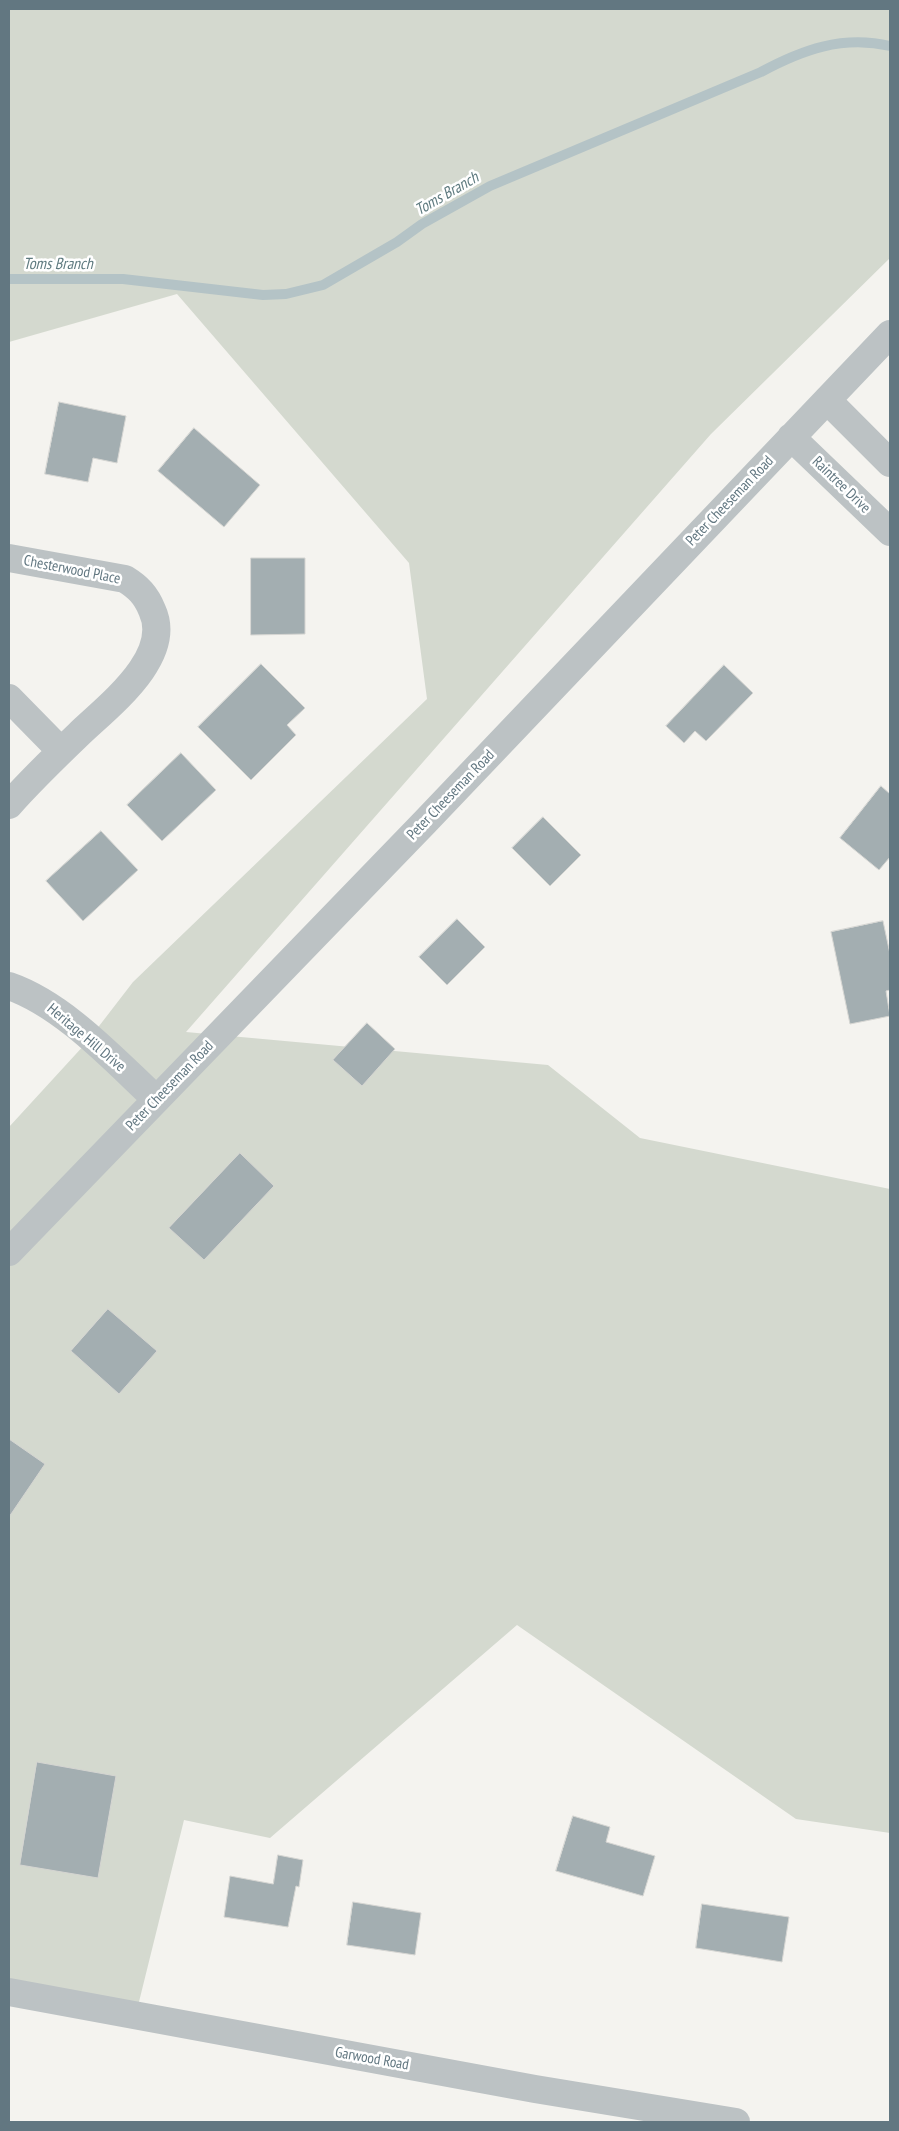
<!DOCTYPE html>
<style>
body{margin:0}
#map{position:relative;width:899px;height:2131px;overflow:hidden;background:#f4f3ef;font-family:"PT Sans Narrow",sans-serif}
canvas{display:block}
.frame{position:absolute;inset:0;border:10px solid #627781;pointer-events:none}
</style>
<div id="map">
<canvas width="899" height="2131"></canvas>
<div class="frame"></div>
</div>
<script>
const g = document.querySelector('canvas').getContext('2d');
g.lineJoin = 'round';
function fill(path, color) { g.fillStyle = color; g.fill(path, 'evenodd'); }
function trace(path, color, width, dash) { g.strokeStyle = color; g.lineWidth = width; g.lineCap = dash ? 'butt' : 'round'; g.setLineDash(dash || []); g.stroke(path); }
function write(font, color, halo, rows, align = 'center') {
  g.font = font + ' "PT Sans Narrow",sans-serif'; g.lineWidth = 5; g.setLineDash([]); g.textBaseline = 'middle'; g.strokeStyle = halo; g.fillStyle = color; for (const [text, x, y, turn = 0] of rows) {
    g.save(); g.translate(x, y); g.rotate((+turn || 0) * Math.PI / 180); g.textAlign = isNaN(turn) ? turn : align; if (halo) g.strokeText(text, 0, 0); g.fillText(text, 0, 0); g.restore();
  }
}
const green = new Path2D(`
 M9 9H890V258L711 434 186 1032 548 1065 640 1138 890 1189V1833L796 1819 517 1625 270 1838 184 1820 133 2026 9 2002V1127L86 1043 133 982 427 699 409 563 177 294 9 342Z`);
const stream = new Path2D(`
 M9 279H123L263 295 286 294 323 285 397 242 422 224 490 186 761 72C802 50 842 35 890 46`);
const building = new Path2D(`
 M59 402 126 416 117 463 93 458 88 482 45 474Z
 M194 428 260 485 224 527 158 471Z
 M251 558H305V634L251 635Z
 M261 664 305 708 287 725 296 735 251 780 198 727Z
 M724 665 753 693 706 741 695 731 684 743 666 726Z
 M181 753 216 790 162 841 127 805Z
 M881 786 890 794V857L879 870 840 838Z
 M543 817 581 855 550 886 512 848Z
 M101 831 138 870 83 921 46 881Z
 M457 919 485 947 447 985 419 957Z
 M883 921 890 954V990L886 991 890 1016 850 1024 831 932Z
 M367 1023 395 1049 362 1086 333 1060Z
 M240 1153 274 1186 204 1260 169 1228Z
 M108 1309 157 1351 119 1394 71 1351Z
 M9 1439 45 1464 9 1517Z
 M37 1762 116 1776 98 1878 20 1865Z
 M573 1816 610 1827 606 1842 655 1856 643 1896 556 1871Z
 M278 1855 303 1860 299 1887 296 1886 288 1927 224 1917 230 1876 273 1884Z
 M353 1902 421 1913 415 1955 347 1945Z
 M702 1904 789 1917 782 1962 696 1948Z`);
const minor = new Path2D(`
 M827 400 890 463
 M791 437 890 532
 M9 558 125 579C138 587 146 595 152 610 174 657 108 706 79 734 55 757 31 780 9 805
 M9 698 61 751
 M9 986C64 1005 114 1060 156 1099
 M9 1252 425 822 890 334
 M9 1992 535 2089 736 2122`);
const streetNames = [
 ["Raintree Drive",841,485,44],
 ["Peter Cheeseman Road",730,501,-46],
 ["Chesterwood Place",72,570,11],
 ["Peter Cheeseman Road",451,795,-46],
 ["Heritage Hill Drive",86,1038,40],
 ["Peter Cheeseman Road",170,1086,-46],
 ["Garwood Road",372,2059,10]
];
const waterNames = [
 ["Toms Branch",447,194,-30],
 ["Toms Branch",58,264]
];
fill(green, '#d4d9cf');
trace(stream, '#b4c3c6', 10);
fill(building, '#a3aeb1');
trace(building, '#d5d5d2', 1);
trace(minor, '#bcc2c4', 28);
write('15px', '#627781', '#fff', streetNames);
write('italic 16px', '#5e7a7f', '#fff', waterNames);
</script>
